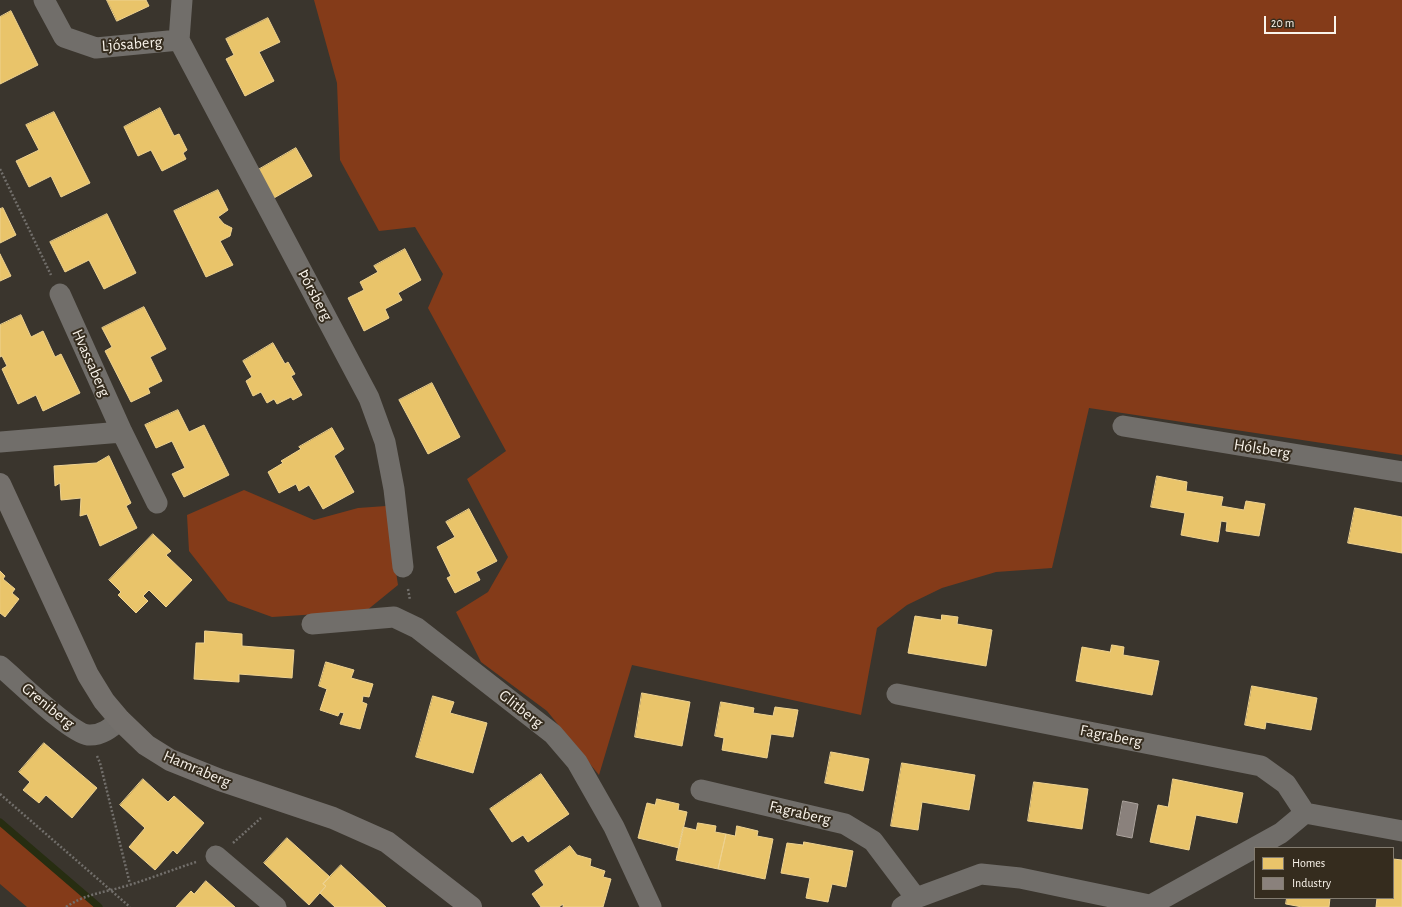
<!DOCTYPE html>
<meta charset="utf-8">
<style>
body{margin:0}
#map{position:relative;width:1402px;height:907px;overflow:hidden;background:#3a352d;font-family:"Alegreya Sans",sans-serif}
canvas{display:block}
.legend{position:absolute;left:1254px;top:847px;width:140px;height:52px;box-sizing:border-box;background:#352c1e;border:1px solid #837c70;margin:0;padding:5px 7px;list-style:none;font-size:12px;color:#f9f3ea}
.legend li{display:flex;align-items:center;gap:8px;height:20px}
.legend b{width:20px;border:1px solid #837c70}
.scale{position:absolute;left:1264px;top:16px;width:72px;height:18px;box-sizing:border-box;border:2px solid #f9f3ea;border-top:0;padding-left:5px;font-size:12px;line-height:14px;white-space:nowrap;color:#f9f3ea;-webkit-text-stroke:3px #352c1e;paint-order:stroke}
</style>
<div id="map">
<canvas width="1402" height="907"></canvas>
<ul class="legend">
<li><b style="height:11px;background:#e9c46a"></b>Homes</li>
<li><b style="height:11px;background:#8a817c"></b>Industry</li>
</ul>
<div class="scale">20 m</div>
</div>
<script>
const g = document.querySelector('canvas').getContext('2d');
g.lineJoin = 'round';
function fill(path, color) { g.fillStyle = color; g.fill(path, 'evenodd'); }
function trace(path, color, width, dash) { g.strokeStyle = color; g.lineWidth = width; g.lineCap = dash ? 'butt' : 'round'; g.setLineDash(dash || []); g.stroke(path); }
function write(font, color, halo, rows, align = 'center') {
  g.font = font + ' "Alegreya Sans",sans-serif'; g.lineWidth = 4; g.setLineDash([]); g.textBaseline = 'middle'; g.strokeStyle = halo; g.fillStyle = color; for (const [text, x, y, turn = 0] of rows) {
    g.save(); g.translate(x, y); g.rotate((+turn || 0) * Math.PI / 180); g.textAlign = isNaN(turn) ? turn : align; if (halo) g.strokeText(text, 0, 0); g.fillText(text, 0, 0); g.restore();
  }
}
const green = new Path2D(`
 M314 0H1402V455L1089 408 1052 568 996 572 942 588 907 605 877 628 861 715 632 665 599 775 547 711 481 662 456 612 488 592 508 557 467 479 506 451 428 308 443 274 415 227 379 231 340 160 337 83Z
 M244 490 314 520 358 508 386 506 398 585 366 611 272 617 228 601 189 551 187 515Z
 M0 820 102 907H27L0 884Z`);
const homes = new Path2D(`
 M107 0H146L149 6 117 21Z
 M11 11 38 65 0 84V17Z
 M268 18 280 42 259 52 274 81 245 96 226 59 234 55 226 39Z
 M160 108 174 136 179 134 187 150 183 153 186 159 162 171 151 150 138 156 124 127Z
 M54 112 90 183 61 197 51 176 29 187 16 161 39 150 26 125Z
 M296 148 312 176 274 198 258 170Z
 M218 190 228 210 218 217 224 224 232 228 230 236 220 241 233 265 206 277 174 211Z
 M3 208 16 235 0 243V209Z
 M107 214 136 273 104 289 89 260 65 272 50 242Z
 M405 249 421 280 398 293 402 300 385 309 389 318 364 331 348 298 364 290 360 282 378 272 374 266Z
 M0 254 11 276 0 281Z
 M144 307 166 349 150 357 162 381 148 388 150 393 131 402 105 351 112 347 102 328Z
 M21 315 31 337 43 331 55 357 61 354 80 393 43 411 36 395 18 404 2 369 7 366 2 356 0 357V325Z
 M273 343 285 364 288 362 295 374 291 376 302 395 293 400 291 397 277 404 274 399 267 403 261 392 253 396 246 381 252 377 243 361Z
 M432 383 460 437 428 454 399 400Z
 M178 410 189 432 204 425 229 475 184 497 172 474 185 468 172 441 156 448 145 425Z
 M332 428 344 449 334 456 354 492 323 509 309 485 299 491 296 484 279 493 268 472 283 463 281 461 301 449 299 447Z
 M109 456 131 503 126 506 137 528 100 546 87 514 80 516 81 498 61 500 60 483 55 486 54 466 96 463Z
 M1157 476 1187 482 1186 491 1223 497 1221 506 1244 510 1246 501 1265 504 1259 536 1226 531 1227 522 1221 521 1218 542 1181 535 1185 513 1151 507Z
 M1355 508 1402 517V553L1348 543Z
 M469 509 497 561 476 572 480 580 455 593 447 578 451 576 437 547 455 537 446 522Z
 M153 534 171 551 166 555 192 580 166 607 149 590 143 596 148 601 136 613 118 595 121 592 109 580Z
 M0 571 5 576 3 579 15 589 12 593 19 599 5 617 0 613Z
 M942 615 958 617 957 624 992 630 986 666 908 653 915 616 941 620Z
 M205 631 242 634V646L294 650 292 678 239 674V682L194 679 196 643H204Z
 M1112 645 1124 647 1123 655 1159 661 1152 695 1076 681 1082 647 1110 652Z
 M326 662 354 670 351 678 373 684 369 697 363 696 362 702 367 704 360 729 340 724 344 713 340 712 338 716 320 710 327 689 319 686Z
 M1252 686 1317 698 1311 730 1266 722 1265 729 1245 725Z
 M642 693 690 702 682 746 635 737Z
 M433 696 454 702 450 713 487 723 473 773 416 757Z
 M721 702 754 708 753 713 773 716 775 707 798 710 793 737 771 734 767 758 722 750 724 738 715 736Z
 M44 743 97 788 72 818 46 795 39 803 23 790 30 782 19 772Z
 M831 752 869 759 863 791 825 783Z
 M902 763 975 775 969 810 922 802 918 830 891 826Z
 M541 774 569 814 528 842 523 835 512 842 490 809Z
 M143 779 168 802 174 796 204 823 177 854 173 850 155 870 129 847 145 828 120 805Z
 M1173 779 1243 793 1237 823 1196 815 1189 850 1150 842 1158 805 1168 807Z
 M1034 782 1088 789 1082 829 1028 821Z
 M657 799 679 804 678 810 687 812 679 848 638 838 647 803 655 805Z
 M698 823 716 826 715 832 726 834 718 869 676 860 683 827 696 830Z
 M737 826 758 831 757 836 773 839 765 879 718 869 726 834 735 836Z
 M287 838 330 877 323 884 326 886 309 905 264 863Z
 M804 842 853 851 846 887 832 884 828 902 806 898 810 878 781 873 787 843 803 845Z
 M570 846 577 855 591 859 590 866 605 871 603 877 611 879 603 907H563V904L559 907H541L532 894 544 885 535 871Z
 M1393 859 1402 860V907H1376L1377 898H1393Z
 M341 865 386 907H335L320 893 326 886 323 884Z
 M206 881 235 907H176L191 891 194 894Z
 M1287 898H1330L1329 907H1302L1286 904Z`);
const industry = new Path2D(`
 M1123 801 1138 804 1132 838 1117 835Z`);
const stream = new Path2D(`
 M0 822 99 907`);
const path = new Path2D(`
 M0 169 51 275
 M408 589 410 600
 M97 756 100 763 130 884
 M0 794 130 907
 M233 843 261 818
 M66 907C81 897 94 894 111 890 140 883 168 871 196 862`);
const street = new Path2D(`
 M44 0 64 37 96 48 179 40 182 0
 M179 40 369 398 385 442 394 489 403 567
 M60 294 122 432 157 503
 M1123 426 1402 472
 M0 442 122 432
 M312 624 394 617 417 628 553 734 577 762 614 827 651 907
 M0 666C16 679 70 733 88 735 101 736 111 728 120 720
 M897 694 1261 766 1286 784 1305 813 1281 833 1151 905
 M701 790 845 824 873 841 916 898
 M1305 813 1402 831
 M216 856 276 907
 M902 907 916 898 981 874 1020 878 1159 907`);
const secondary = new Path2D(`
 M0 484 88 675 104 701 120 720 146 745 170 760 220 780 333 818 387 842 471 907`);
const streetNames = [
 ["Ljósaberg",132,44,-4],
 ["Þórsberg",315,295,62],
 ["Hvassaberg",91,363,66],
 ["Hólsberg",1262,449,9],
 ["Greniberg",48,706,39],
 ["Glitberg",521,709,38],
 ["Fagraberg",1111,736,11],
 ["Hamraberg",197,769,23],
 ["Fagraberg",800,813,13]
];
fill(green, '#843b19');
fill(homes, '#e9c46a');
trace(homes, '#eed290', 1);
fill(industry, '#8a817c');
trace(industry, '#aba39d', 1);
trace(stream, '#272d11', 7);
trace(path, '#726f6b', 2.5, [2, 2]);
trace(street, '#716e6a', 21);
trace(secondary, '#74706c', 22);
write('16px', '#f9f3ea', '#352c1e', streetNames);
</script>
